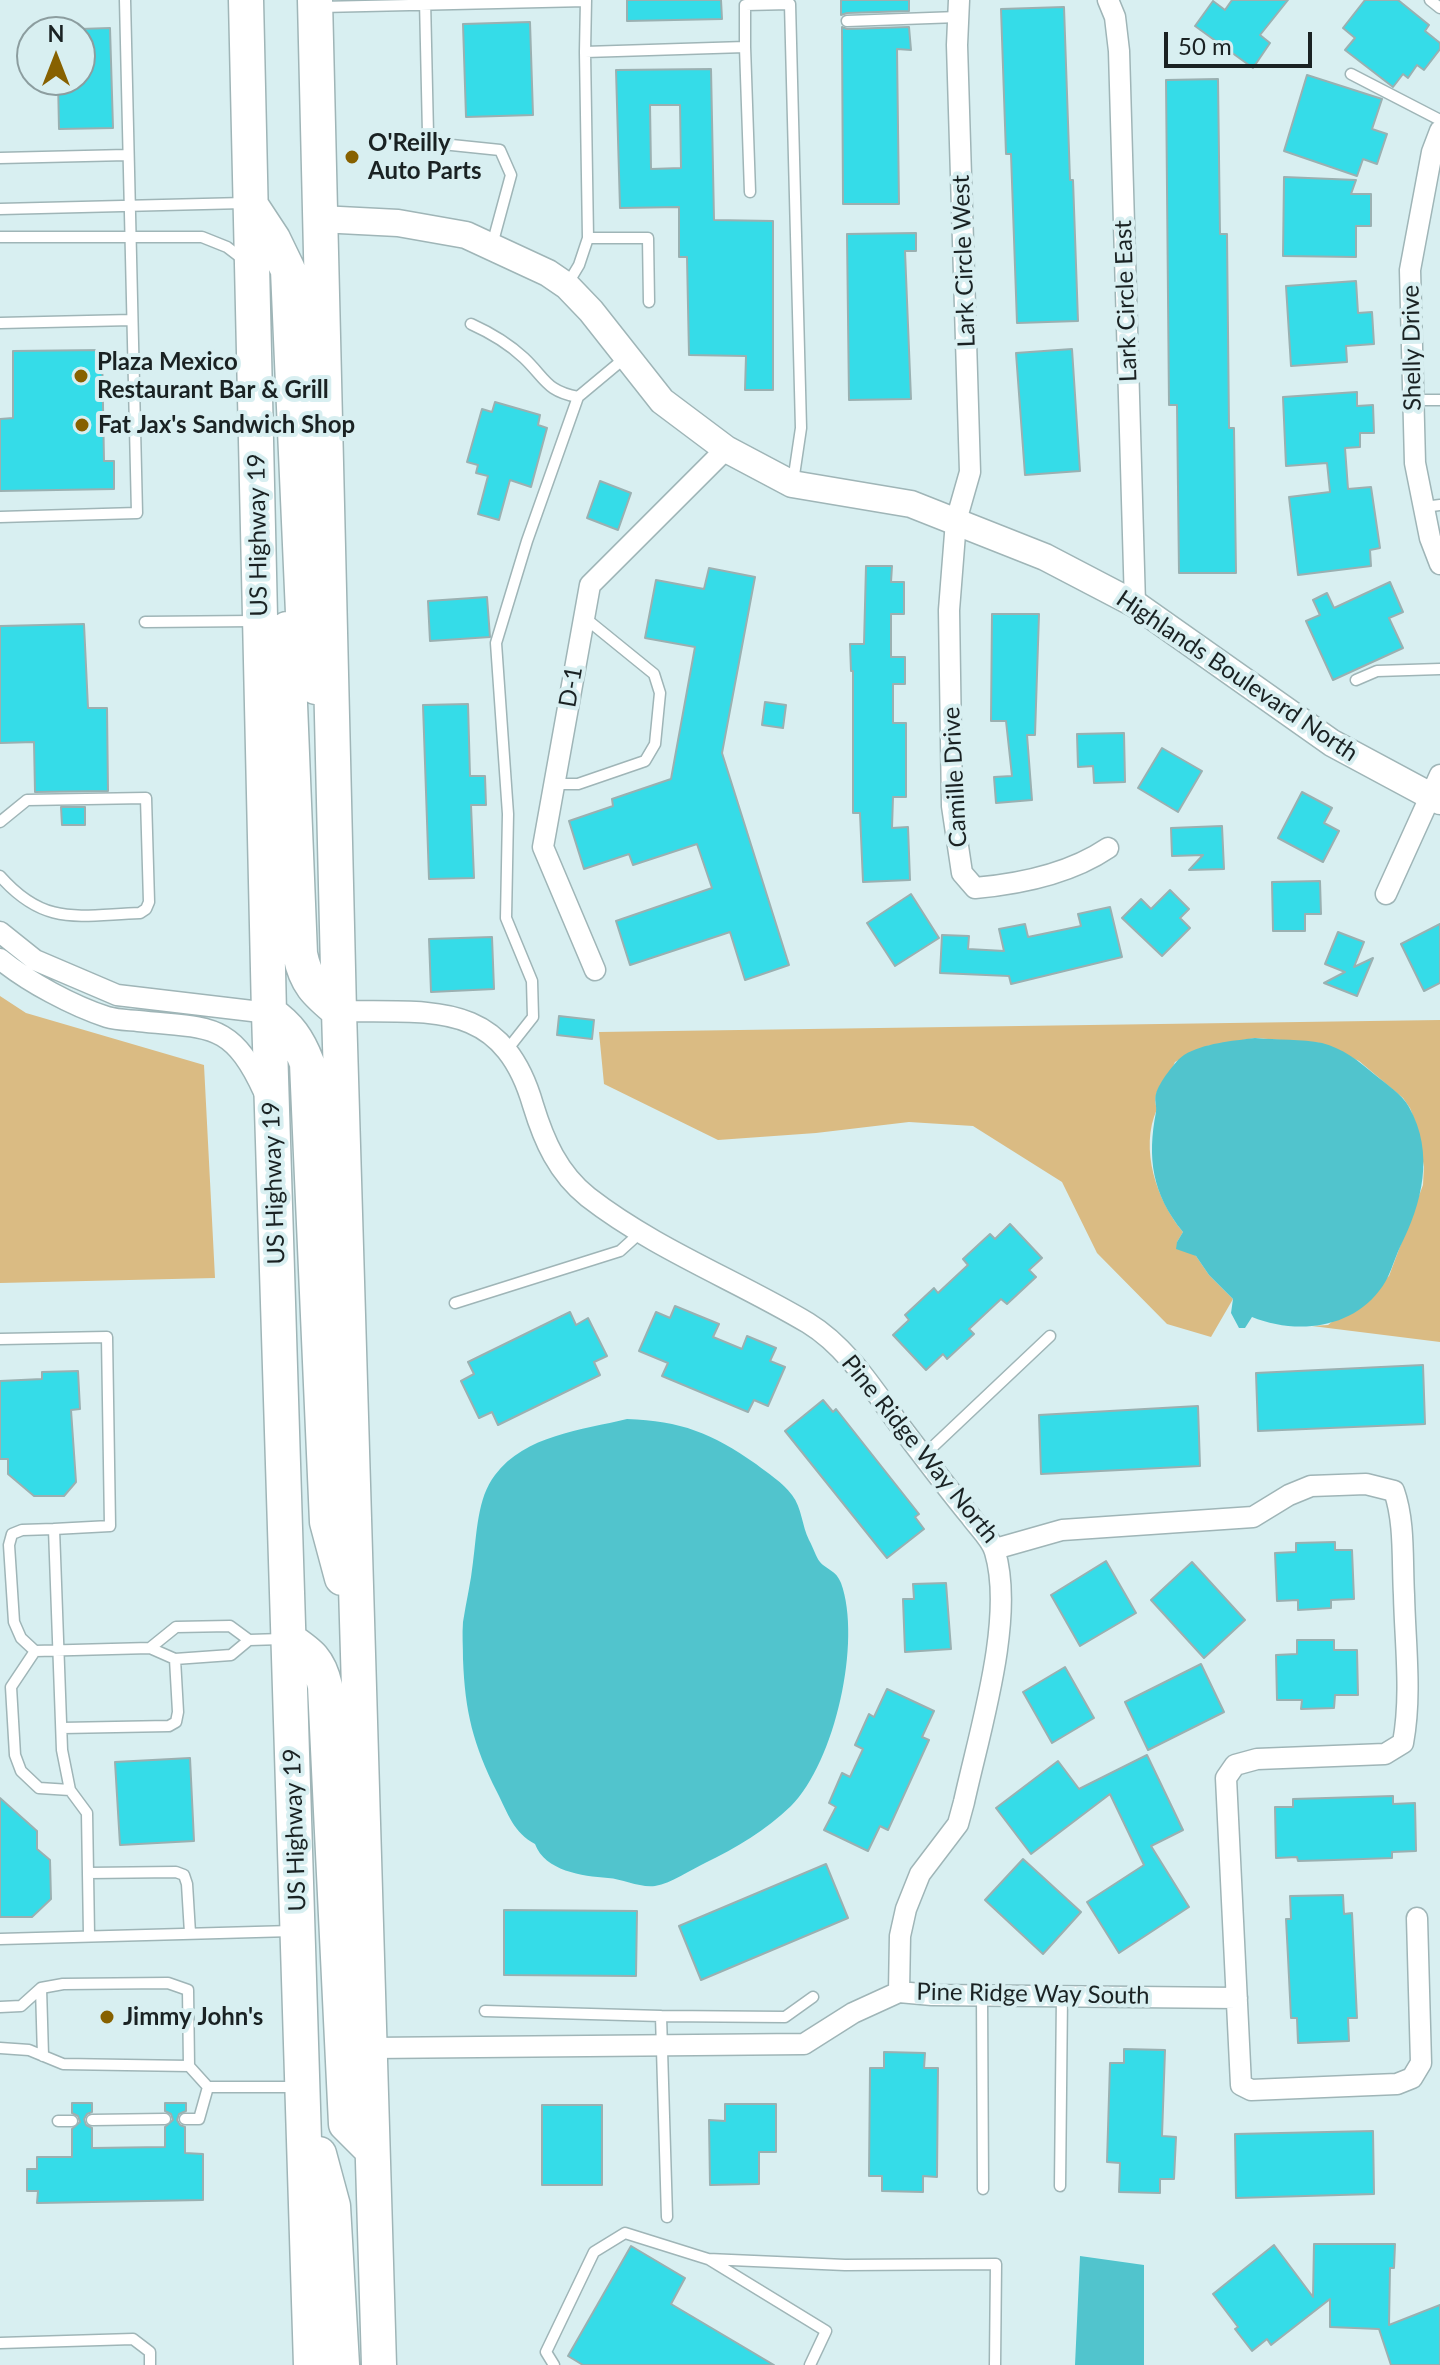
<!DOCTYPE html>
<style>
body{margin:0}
#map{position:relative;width:1440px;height:2365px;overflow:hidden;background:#d8eff1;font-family:Lato,sans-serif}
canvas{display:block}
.north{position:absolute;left:16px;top:16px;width:80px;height:80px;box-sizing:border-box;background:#d8eff1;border:2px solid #8c9d9f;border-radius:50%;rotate:0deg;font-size:22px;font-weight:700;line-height:32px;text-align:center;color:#1a2223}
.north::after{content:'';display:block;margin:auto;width:28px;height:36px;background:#876100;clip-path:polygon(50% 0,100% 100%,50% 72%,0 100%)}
.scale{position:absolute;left:1164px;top:32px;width:148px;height:36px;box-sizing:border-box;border:4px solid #1a2223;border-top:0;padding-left:10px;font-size:24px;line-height:28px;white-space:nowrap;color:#1a2223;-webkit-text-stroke:6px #d8eff1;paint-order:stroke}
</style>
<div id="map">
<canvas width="1440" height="2365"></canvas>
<div class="north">N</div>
<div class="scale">50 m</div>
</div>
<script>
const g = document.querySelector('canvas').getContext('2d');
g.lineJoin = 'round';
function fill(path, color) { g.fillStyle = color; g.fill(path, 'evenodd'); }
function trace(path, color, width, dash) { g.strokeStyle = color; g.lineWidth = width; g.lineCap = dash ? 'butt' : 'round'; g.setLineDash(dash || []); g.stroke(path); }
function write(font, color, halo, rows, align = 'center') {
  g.font = font + ' Lato,sans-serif'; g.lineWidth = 8; g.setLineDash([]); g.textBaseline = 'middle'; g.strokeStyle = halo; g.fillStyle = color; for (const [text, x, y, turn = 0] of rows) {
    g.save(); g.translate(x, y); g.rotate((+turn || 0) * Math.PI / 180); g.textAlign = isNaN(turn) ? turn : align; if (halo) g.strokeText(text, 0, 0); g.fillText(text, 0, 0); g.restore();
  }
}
const green = new Path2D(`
 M0 996 26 1013 204 1065 215 1278 0 1283Z
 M1440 1020V1342L1312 1326 1328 1325 1389 1276 1423 1185 1424 1167 1416 1124 1410 1108 1403 1098 1359 1061 1320 1043 1255 1038 1207 1046 1175 1062C1169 1078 1150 1089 1157 1109 1139 1149 1157 1201 1183 1232L1177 1242 1196 1256 1209 1275 1233 1299 1211 1337 1167 1324 1097 1253 1062 1182 973 1126 909 1122 816 1133 718 1140 604 1084 599 1032Z`);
const water = new Path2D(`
 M1255 1038C1277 1040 1302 1039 1322 1043 1342 1048 1359 1061 1374 1074 1386 1084 1402 1094 1409 1107 1435 1153 1422 1204 1400 1247 1393 1262 1390 1278 1379 1291 1349 1330 1294 1334 1252 1317L1245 1328H1239L1231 1313 1233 1299 1209 1275 1196 1256 1176 1249 1177 1242 1183 1232C1152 1194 1147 1158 1156 1112 1157 1106 1154 1100 1156 1094 1158 1084 1176 1060 1184 1055 1204 1043 1232 1041 1255 1038Z
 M627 1419C681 1421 712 1433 756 1464 769 1474 782 1482 792 1495 802 1508 802 1526 809 1540 813 1547 816 1557 820 1562 827 1570 836 1570 841 1583 862 1641 835 1762 791 1806 766 1830 736 1848 705 1863 690 1870 672 1883 655 1886 640 1888 623 1879 608 1878 582 1876 545 1871 535 1844 514 1833 508 1814 497 1792 473 1744 465 1712 463 1659 463 1647 462 1634 463 1622 466 1602 471 1582 473 1562 477 1534 477 1498 495 1475 525 1435 582 1430 627 1419Z
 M1080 2256 1144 2265V2365H1075Z`);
const building = new Path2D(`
 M627 0H721L722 19 627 21Z
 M841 0H909V11L847 13 841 15Z
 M1232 0H1288L1260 35 1270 43 1253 68 1195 26 1213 1 1225 10Z
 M1365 0H1398L1429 25 1425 31 1440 43V49L1424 70 1417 65 1408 78 1403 74 1393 87 1345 50 1355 38 1343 28Z
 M1064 7 1070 180H1073L1078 321 1017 323 1011 154H1006L1001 9Z
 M530 22 533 115 466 117 463 24Z
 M842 27 847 29 909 27 911 50 897 49 899 204H843Z
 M110 28 113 128 59 129 58 80H80V29Z
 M711 69 714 220 773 221V390H745L746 356 689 355 687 257H679V207L620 208 616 70ZM650 105H680L681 168 651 169Z
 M1307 75 1382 99 1372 129 1387 134 1377 164 1363 159 1357 176 1284 151Z
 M1218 79 1220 234H1227L1229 428H1234L1236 573H1179L1177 405H1169L1166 80Z
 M1284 177 1356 180 1351 194H1371V226H1356V257L1283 256Z
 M916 233V251H905L911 399 849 400 847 234Z
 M1356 281 1358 313 1372 312 1374 344 1346 346 1347 362 1291 366 1286 286Z
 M1072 349 1080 471 1025 475 1016 353Z
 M102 350 104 461H114V489L0 491V419L13 418V351Z
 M1357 392V406L1373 405 1374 433H1360V447L1345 448 1348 489 1371 487 1380 548 1370 550 1371 566 1298 575 1289 497 1330 492 1327 463 1286 466 1283 397Z
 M495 402 540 415 538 425 547 428 531 487 510 480 499 520 478 514 488 476 476 473 478 465 467 462 482 409 492 412Z
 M600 481 631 493 618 530 587 518Z
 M866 566H892L891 582H904V614H891V657H905V684H893V723H906V797H893L892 828 908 827 910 880 863 882 860 813H853V671H851L850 644H864Z
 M709 568 755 577 722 753 789 965 745 980 730 932 630 965 616 921 712 888 697 844 633 865 629 854 584 869 569 821 613 806 612 799 671 779 695 647 645 638 656 580 704 589Z
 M1390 582 1403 612 1389 618 1403 648 1333 680 1306 621 1320 615 1313 600 1327 593 1334 608Z
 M487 597 490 637 430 641 428 601Z
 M992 614H1039L1035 735H1027L1032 800 996 803 994 777 1012 776 1006 721H991Z
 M84 624 88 708H107L108 791 35 792 34 742 0 743V626Z
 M765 702 786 705 783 728 762 725Z
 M468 704 470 776H485L486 805H471L474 878 429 879 423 705Z
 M1124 733 1125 782 1094 783 1093 766 1078 767 1077 734Z
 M1162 748 1202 771 1178 812 1138 788Z
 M1302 792 1332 808 1324 823 1339 831 1323 862 1278 838Z
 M61 807H85V825H62Z
 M1222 826 1224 869 1189 870 1203 855 1172 856 1171 828Z
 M1320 881 1321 914H1305V931H1273L1272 882Z
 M1170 890 1189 909 1180 918 1190 928 1162 956 1122 918 1141 899 1151 909Z
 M911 894 939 938 895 966 867 923Z
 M1110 907 1122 957 1011 984 1009 976 940 973 942 935 969 936 968 949 1004 951 999 929 1025 924 1028 937 1081 926 1078 914Z
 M1440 924V983L1424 991 1401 944Z
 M1338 932 1364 942 1354 967 1373 958 1357 996 1324 983 1345 972 1325 964Z
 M492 937 494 989 431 992 429 939Z
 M559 1016 594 1020 592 1039 557 1035Z
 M1010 1224 1042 1258 1029 1270 1036 1277 1007 1304 1001 1299 969 1329 974 1334 947 1359 943 1354 926 1370 893 1335 909 1320 905 1315 934 1288 938 1293 968 1265 963 1259 990 1234 995 1239Z
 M675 1306 719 1324 713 1337 742 1349 747 1336 776 1348 770 1361 785 1367 768 1406 754 1400 748 1412 662 1376 668 1363 639 1351 656 1312 670 1318Z
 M570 1312 576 1325 588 1318 607 1356 594 1362 600 1375 498 1425 492 1412 479 1418 461 1381 474 1374 468 1362Z
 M1423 1365 1425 1424 1258 1431 1256 1373Z
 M78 1371 80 1409 71 1410 76 1482 64 1496H34L8 1474V1459H0V1381L42 1379V1372Z
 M823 1400 833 1412 836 1409 919 1514 915 1517 924 1529 887 1558 785 1431Z
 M1198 1406 1200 1466 1041 1474 1039 1415Z
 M1335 1542V1550H1352L1354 1599 1331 1600V1608L1298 1610V1600L1277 1601 1275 1553 1296 1552V1543Z
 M1106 1561 1136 1613 1080 1646 1051 1595Z
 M1192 1562 1245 1620 1204 1658 1151 1600Z
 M946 1583 951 1649 905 1652 903 1599H914L913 1584Z
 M1297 1640H1334V1650H1357L1358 1695H1335L1334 1708 1301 1709 1302 1700H1277L1276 1655 1297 1654Z
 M1201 1664 1224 1712 1148 1750 1125 1702Z
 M1065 1667 1094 1718 1052 1743 1023 1692Z
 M887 1689 934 1711 922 1737 929 1740 888 1830 880 1826 868 1851 824 1830 836 1807 829 1803 842 1773 850 1777 863 1749 855 1745 869 1714 874 1717Z
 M1147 1755 1183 1830 1151 1846 1189 1907 1119 1953 1087 1902 1144 1865 1110 1794 1031 1854 996 1808 1058 1761 1079 1789Z
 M190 1758 194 1841 120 1845 115 1762Z
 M1393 1796V1804L1415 1803 1416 1851 1392 1852V1858L1334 1860 1298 1861 1297 1857 1276 1858 1275 1807H1293V1799Z
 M0 1798 37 1831V1849L50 1860 51 1899 32 1917H0Z
 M1023 1859 1081 1912 1043 1954 985 1900Z
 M826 1864 848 1918 701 1980 679 1926Z
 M1343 1895 1344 1914 1352 1913 1357 2018H1348L1349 2041 1298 2043 1297 2018H1291L1288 1957 1286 1919H1291L1290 1896Z
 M504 1910 637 1911 636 1976 504 1975Z
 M1124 2049 1165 2050 1162 2136 1176 2137 1174 2179H1160V2193L1119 2192 1120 2163 1107 2162 1110 2063H1124Z
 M884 2052 925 2053 924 2068H938L937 2177 923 2176V2192L882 2191V2176H869L870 2068H884Z
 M72 2103H92V2112L87 2114 84 2119 86 2125 92 2128V2148L165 2147V2127L173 2120 171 2114 165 2111V2103H186V2111L179 2114 177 2120 180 2125 185 2127V2153L203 2154V2200L37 2203 38 2191H27V2169H37V2157H72V2129L80 2122 78 2116 72 2113Z
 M725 2104H776V2152H759V2184L710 2185 709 2120 725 2121Z
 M542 2105H602V2185H542Z
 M1373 2131 1374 2194 1236 2198 1235 2134Z
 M1314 2244H1395L1394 2268H1390L1389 2325 1440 2305V2365H1391L1379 2329 1330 2327V2299L1271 2345 1267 2339 1252 2351 1235 2329 1238 2327 1213 2294 1274 2245 1313 2297Z
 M631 2246 685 2278 671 2304 774 2365H583L568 2356Z`);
const service = new Path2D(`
 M425 0 428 134 442 144 500 150 511 175 492 245
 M1430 0 1440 8
 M321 7 586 1
 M847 21 958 17
 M745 47 750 192
 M585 52 586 0
 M1351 74 1440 120
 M0 158 127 155
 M0 209 244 203
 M0 237H202L227 247 244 260
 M588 238H648L649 302
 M567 285 579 265 588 238 585 52 745 47V5L790 4 801 428 793 482
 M0 323 132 320
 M471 324C491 333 508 343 524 358 546 379 546 391 578 397
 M1413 400H1440
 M1424 507 1440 505
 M0 517 137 513 125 0
 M145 622 254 621
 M1356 680 1377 671 1440 669
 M554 784H578L645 761 655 744 660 693 654 674 585 618
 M0 822 27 800 146 798 149 902 146 909 140 913C78 915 45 927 0 876
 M507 1050 533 1017 532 981 506 918 508 814 496 643 527 541 578 397 626 357
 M455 1303 620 1251 641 1232
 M0 1339 107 1337 110 1526 54 1529 62 1750 70 1790 87 1813 89 1935
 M923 1456 1050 1336
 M150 1648 176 1627 230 1626 249 1640
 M35 1651 21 1638 14 1622 9 1545 12 1534 22 1530 54 1529
 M62 1728 169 1726 176 1722 178 1712 175 1659
 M70 1790 39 1788 21 1771 15 1755 11 1687 35 1651 150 1648 175 1659 231 1655 249 1640 282 1639
 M88 1873 176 1872 184 1875 187 1884 190 1933
 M0 1939 292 1931
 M41 1988 43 2056
 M982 1995 983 2189
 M0 2007 21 2006 41 1988 63 1984 168 1983 188 1990 189 2066 208 2087H298
 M485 2011 661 2016
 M0 2048 29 2050 63 2064 189 2066
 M185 2119H199L208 2087
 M92 2120 165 2119
 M58 2121H72
 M1060 2186 1062 1995
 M667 2217 661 2016 785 2017 813 1997
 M710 2260 826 2331 810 2365
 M0 2343 133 2339 150 2352V2365
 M554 2365 546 2352 594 2252 625 2233 708 2259 845 2265 996 2264 995 2365`);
const minor = new Path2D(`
 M959 0 957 45 970 472 956 521 949 610 952 806 962 873 975 888C1020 884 1071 873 1108 848
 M1108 0 1115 17 1119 51 1135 604
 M1440 131 1432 152 1410 270 1415 463 1430 538 1440 564
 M1386 894 1440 775
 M0 932 35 960 117 995 269 1013
 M0 959C28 982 73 1006 107 1017 117 1020 128 1020 138 1021 209 1029 231 1020 264 1092
 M595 970 543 847 590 585 726 449
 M339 1011C430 1013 502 998 533 1105 544 1141 558 1173 588 1197 655 1249 736 1280 808 1323 849 1348 876 1394 904 1431 926 1460 948 1489 971 1517 978 1527 992 1540 995 1552 1015 1619 979 1733 964 1802L958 1824 920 1874 906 1909 900 1936 899 1992
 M995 1549 1062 1530 1253 1517 1289 1495 1311 1486 1366 1484 1394 1491C1405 1522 1402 1561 1404 1595 1405 1643 1412 1694 1403 1743L1385 1754 1257 1759 1235 1765 1226 1778 1241 2085 1251 2090 1397 2084 1412 2078 1421 2063 1417 1918
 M371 2048 804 2044 853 2013 899 1992 932 1995 1237 1998`);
const tertiary = new Path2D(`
 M320 219 398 223 466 235 548 273 567 286 591 311 662 401 726 449 792 484 911 504 1045 557 1135 604 1332 743 1440 801`);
const trunk = new Path2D(`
 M246 0 269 1013 311 2365
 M315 0 339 1011 379 2365
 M250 204 273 239 288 270 304 636 316 687
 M287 629 300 954C306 983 316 992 339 1011
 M269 1013C289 1027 298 1040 307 1063L327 1522 342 1578
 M288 1639C310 1654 319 1660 325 1686L346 2124 371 2149
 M319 2154 333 2206 342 2365`);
const markers = [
 [352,157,8,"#876100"],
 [81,376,8,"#876100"],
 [82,425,8,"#876100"],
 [107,2017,8,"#876100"]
];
const poiNames = [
 ["O'Reilly",368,143],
 ["Auto Parts",368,171],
 ["Plaza Mexico",97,362],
 ["Restaurant Bar & Grill",97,390],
 ["Fat Jax's Sandwich Shop",98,425],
 ["Jimmy John's",123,2017]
];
const streetNames = [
 ["Lark Circle West",964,261,-92],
 ["Lark Circle East",1126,301,-92],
 ["Shelly Drive",1412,348,-91],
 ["US Highway 19",258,535,-91],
 ["Highlands Boulevard North",1237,676,34],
 ["D-1",571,687,-80],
 ["Camille Drive",955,777,-93],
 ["US Highway 19",274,1183,-92],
 ["Pine Ridge Way North",920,1449,51],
 ["US Highway 19",295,1830,-92],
 ["Pine Ridge Way South",1033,1994,1]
];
fill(green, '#dabb83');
fill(water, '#51c4cd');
fill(building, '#35dce8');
trace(building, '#9ab0b1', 2);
trace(service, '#9fb5b7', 13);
trace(minor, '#9fb5b7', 23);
trace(tertiary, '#9fb5b7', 29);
trace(trunk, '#9fb5b7', 37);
trace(service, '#fff', 10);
trace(minor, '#fff', 20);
trace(tertiary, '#fff', 26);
trace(trunk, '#fff', 34);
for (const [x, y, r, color] of markers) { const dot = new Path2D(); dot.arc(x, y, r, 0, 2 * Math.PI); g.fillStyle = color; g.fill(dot); trace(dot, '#d8eff1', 3); }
write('bold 24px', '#1a2223', '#d8eff1', poiNames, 'left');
write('24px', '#1a2223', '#d8eff1', streetNames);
</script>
